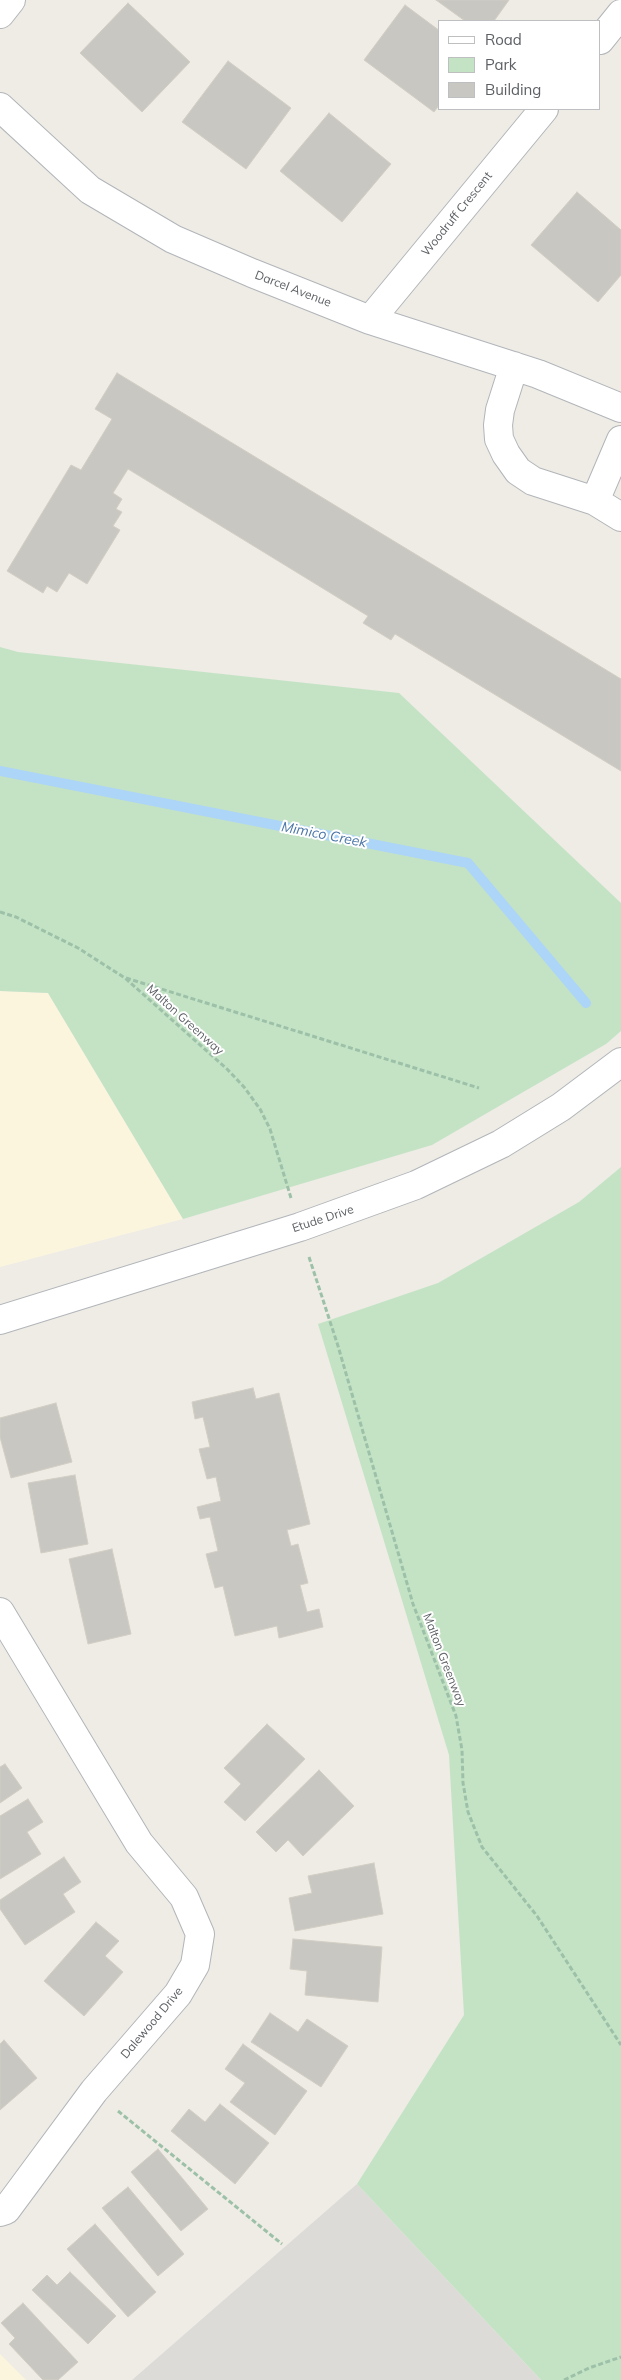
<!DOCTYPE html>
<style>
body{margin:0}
#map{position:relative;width:621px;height:2380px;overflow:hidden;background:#eeece5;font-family:Mulish,sans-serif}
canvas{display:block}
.legend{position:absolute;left:438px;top:20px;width:162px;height:90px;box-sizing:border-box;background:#fff;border:1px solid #bebfc1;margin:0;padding:6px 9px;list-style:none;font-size:15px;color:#5d6064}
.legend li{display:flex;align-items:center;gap:10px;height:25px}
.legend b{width:25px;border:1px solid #bebfc1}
</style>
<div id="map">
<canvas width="621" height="2380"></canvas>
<ul class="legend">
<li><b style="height:6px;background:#fff"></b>Road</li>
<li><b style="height:14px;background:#c4e3c5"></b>Park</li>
<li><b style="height:14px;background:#c9c7c2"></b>Building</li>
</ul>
</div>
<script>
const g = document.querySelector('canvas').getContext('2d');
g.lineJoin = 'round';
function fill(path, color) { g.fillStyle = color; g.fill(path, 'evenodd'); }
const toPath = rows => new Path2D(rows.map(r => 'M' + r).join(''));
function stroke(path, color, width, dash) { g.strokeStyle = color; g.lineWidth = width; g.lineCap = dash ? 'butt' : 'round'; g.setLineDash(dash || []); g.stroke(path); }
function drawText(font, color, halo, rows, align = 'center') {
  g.font = font + ' Mulish,sans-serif'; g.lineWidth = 4; g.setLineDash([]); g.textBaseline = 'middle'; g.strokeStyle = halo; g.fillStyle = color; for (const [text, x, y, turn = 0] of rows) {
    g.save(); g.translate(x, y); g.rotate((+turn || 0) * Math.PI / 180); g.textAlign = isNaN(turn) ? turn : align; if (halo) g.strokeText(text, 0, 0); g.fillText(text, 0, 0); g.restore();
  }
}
fill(toPath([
 [0,991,48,993,183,1219,0,1267],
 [0,2354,26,2380,0,2380]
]), '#fbf5de');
fill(toPath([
 [357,2184,541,2380,131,2380,132,2380]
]), '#dddbd7');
fill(toPath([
 [0,647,18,652,399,693,621,903,621,1031,606,1044,432,1145,183,1219,48,993,0,991],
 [621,1167,621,2380,541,2380,357,2184,464,2015,449,1755,318,1324,438,1283,579,1202]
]), '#c4e3c5');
stroke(toPath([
 [0,771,468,863,586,1003]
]), '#acd5f7', 10);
const building = toPath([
 [436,0,509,0,494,21,465,21,436,0],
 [128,3,190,62,142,112,80,53,128,3],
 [405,5,440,31,440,104,434,112,364,60,405,5],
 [228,61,291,108,246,169,182,122,228,61],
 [329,113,391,164,342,222,280,171,329,113],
 [577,192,621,230,621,275,598,302,531,245,577,192],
 [117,373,621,679,621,771,395,634,391,640,363,623,368,616,128,469,113,493,122,499,116,509,122,512,113,526,120,530,87,584,69,573,57,592,47,586,43,593,7,571,71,465,81,470,112,419,95,409,117,373],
 [253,1388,256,1399,279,1393,310,1524,287,1530,291,1546,298,1544,308,1583,300,1585,307,1612,319,1609,323,1627,279,1638,277,1626,235,1636,223,1586,215,1588,206,1554,218,1551,210,1517,200,1519,197,1507,221,1501,216,1477,207,1479,199,1449,210,1447,203,1417,195,1419,192,1402,253,1388],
 [56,1403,72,1462,11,1478,0,1437,0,1418,56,1403],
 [75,1475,88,1544,41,1553,28,1483,75,1475],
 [112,1549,131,1634,88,1644,69,1559,112,1549],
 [267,1724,305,1759,245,1821,224,1802,241,1784,224,1768,267,1724],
 [5,1764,22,1788,0,1803,0,1767,5,1764],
 [319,1770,354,1806,303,1856,288,1840,276,1852,256,1832,319,1770],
 [28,1799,43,1822,27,1832,41,1854,0,1879,0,1816,28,1799],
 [64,1857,81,1882,63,1894,75,1912,25,1945,0,1909,0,1900,64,1857],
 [374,1863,383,1914,295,1931,289,1898,312,1893,308,1876,374,1863],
 [96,1922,119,1941,105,1956,123,1972,84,2016,44,1981,96,1922],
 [293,1939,382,1947,378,2002,305,1995,307,1971,290,1969,293,1939],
 [270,2013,298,2032,307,2019,348,2046,321,2087,251,2042,270,2013],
 [4,2040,37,2078,0,2110,0,2044,4,2040],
 [243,2044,307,2091,275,2135,230,2102,245,2083,225,2069,243,2044],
 [220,2104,269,2143,235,2184,171,2131,189,2109,205,2122,220,2104],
 [158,2149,208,2209,181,2231,131,2172,158,2149],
 [128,2187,184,2254,158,2276,102,2208,128,2187],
 [95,2224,156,2292,128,2317,67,2249,95,2224],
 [70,2272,116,2316,88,2344,32,2290,47,2275,57,2285,70,2272],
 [23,2303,78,2362,58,2380,43,2380,9,2344,15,2338,1,2323,23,2303]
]);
fill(building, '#c9c7c2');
stroke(building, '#d2cec4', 1);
const minor = toPath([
 [0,14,11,0],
 [600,40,621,14],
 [0,107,90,190,173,239,252,273,370,320,538,374,621,408],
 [370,320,544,109],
 [514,366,500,410,498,425,499,439,506,454,518,471,533,481,595,501,621,517],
 [595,501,621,440],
 [0,1320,300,1227,416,1185,501,1144,561,1107,621,1062],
 [0,1612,139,1843,184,1897,200,1934,195,1965,178,1994,94,2091,6,2210,0,2212]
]);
stroke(minor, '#b2b5b9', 30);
stroke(toPath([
 [0,912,16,917,78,948,125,978,227,1069,244,1087,260,1109,270,1129,291,1198],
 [126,978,479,1088],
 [309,1257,338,1346,413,1604,456,1716,462,1750,463,1783,468,1812,482,1847,537,1916,621,2045],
 [118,2111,282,2244],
 [564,2380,589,2368,621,2357]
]), '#9dc1a8', 3, [5, 2.5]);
stroke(minor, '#fff', 28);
drawText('12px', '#5d6064', '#fff', [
 ["Woodruff Crescent",457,214,-51],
 ["Darcel Avenue",293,289,21],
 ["Malton Greenway",185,1020,42],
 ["Etude Drive",323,1219,-18],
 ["Malton Greenway",444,1660,69],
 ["Dalewood Drive",152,2023,-50]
]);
drawText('italic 14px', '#4b76a7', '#fff', [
 ["Mimico Creek",324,835,11]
]);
</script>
